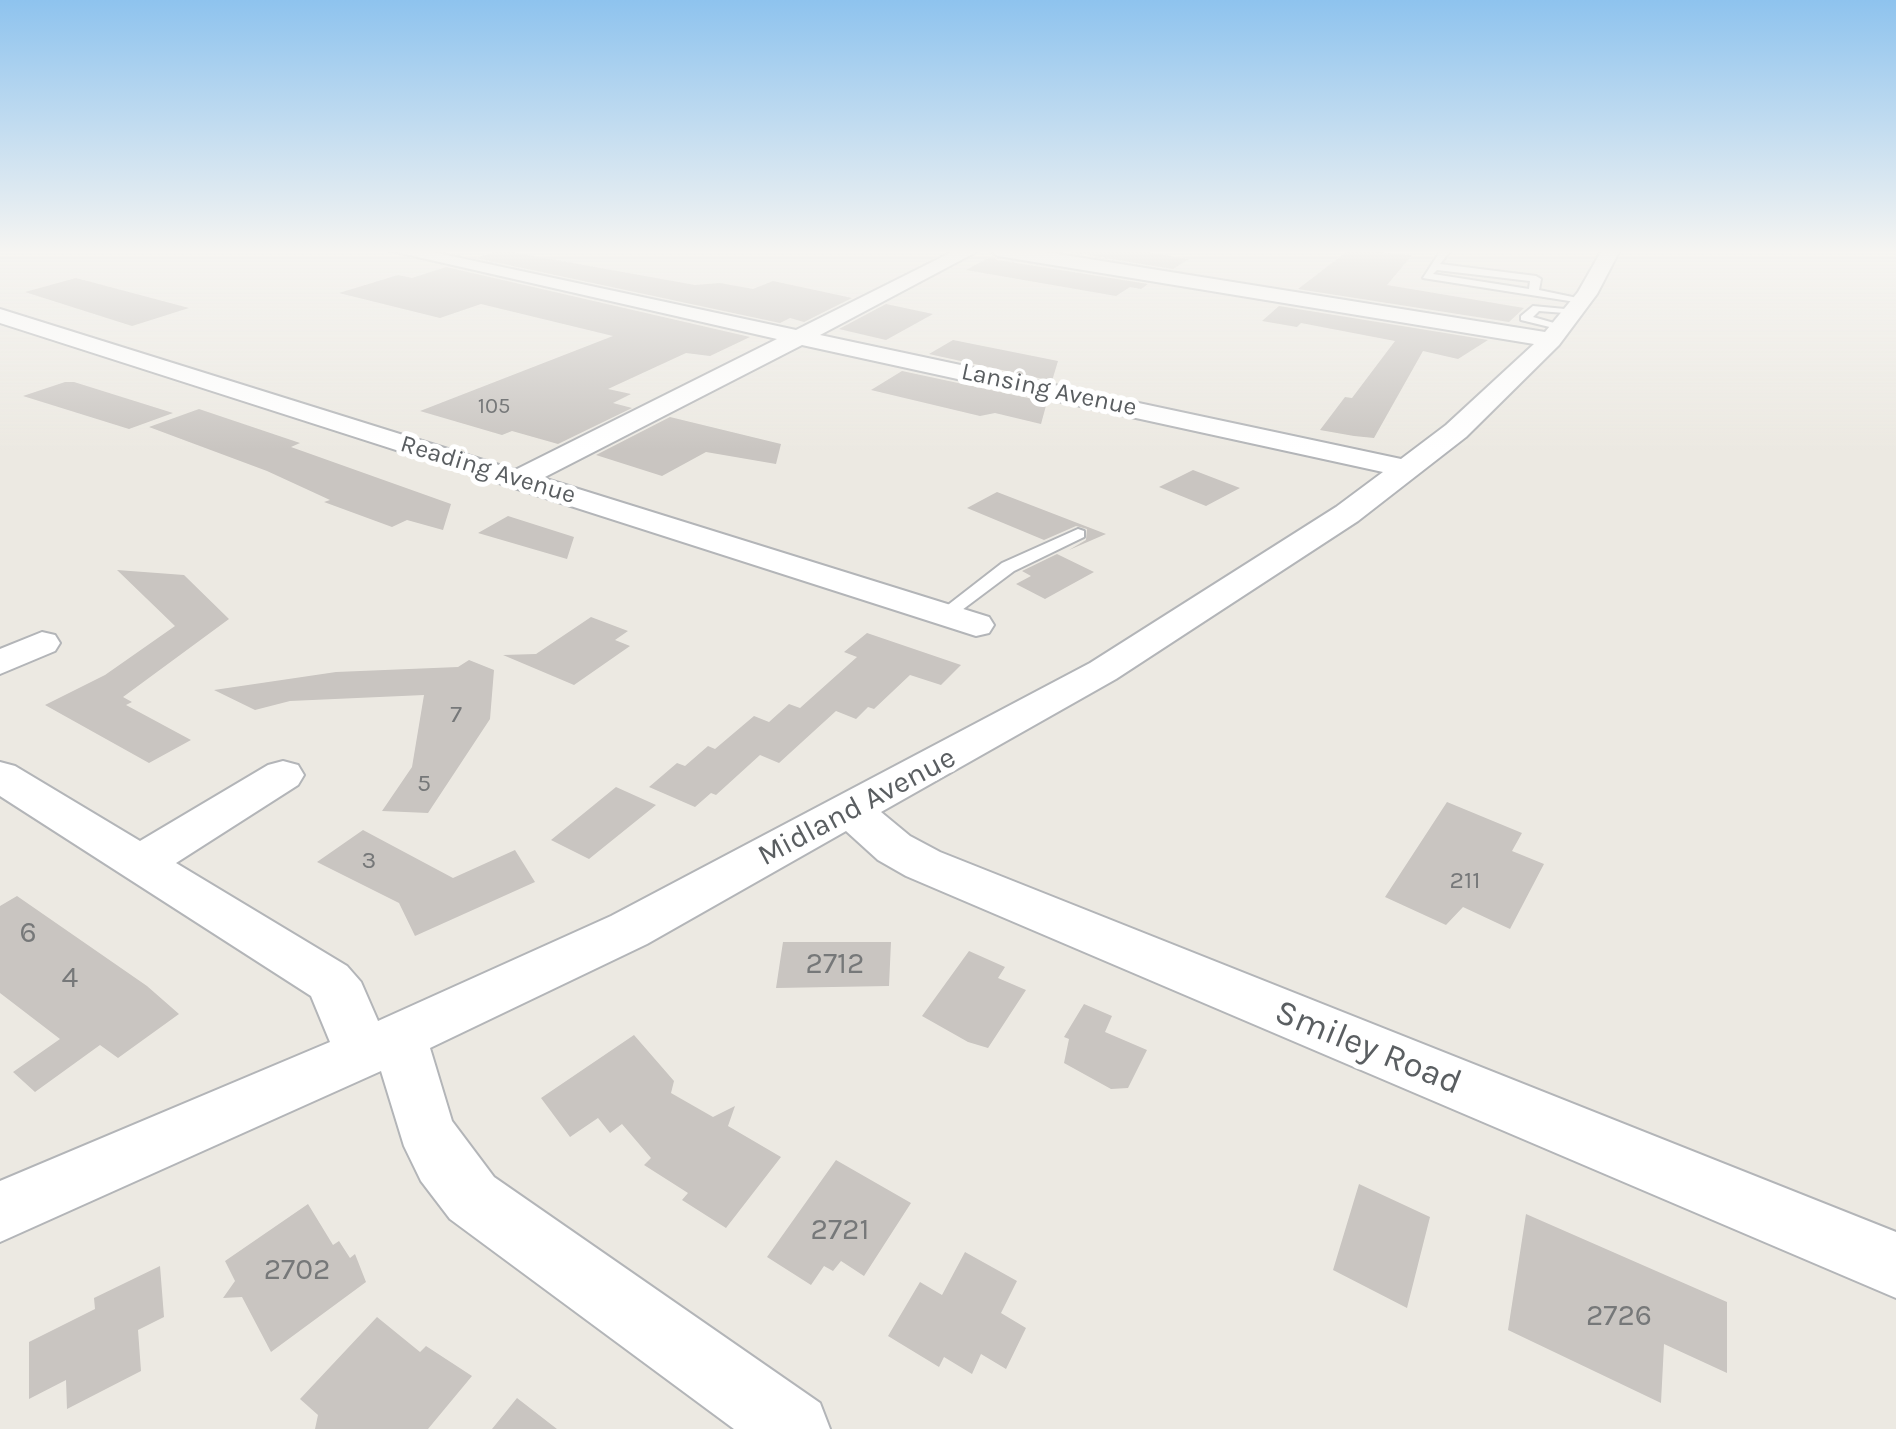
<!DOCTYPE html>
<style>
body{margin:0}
canvas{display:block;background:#ece9e2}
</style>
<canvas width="1896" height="1429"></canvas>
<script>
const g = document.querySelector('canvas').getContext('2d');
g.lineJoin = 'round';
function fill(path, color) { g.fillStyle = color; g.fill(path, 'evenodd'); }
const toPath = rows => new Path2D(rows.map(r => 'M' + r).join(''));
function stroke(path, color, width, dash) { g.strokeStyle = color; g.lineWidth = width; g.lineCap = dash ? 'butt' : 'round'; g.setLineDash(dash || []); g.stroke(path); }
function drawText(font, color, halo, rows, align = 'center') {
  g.font = font + ' Karla,sans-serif'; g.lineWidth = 10; g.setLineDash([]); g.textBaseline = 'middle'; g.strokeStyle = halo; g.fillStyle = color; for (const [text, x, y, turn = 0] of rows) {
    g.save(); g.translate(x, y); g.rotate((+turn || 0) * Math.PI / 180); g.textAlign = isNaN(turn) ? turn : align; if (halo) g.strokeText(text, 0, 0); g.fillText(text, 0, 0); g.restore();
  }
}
fill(toPath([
 [500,250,695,285,720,283,753,289,773,281,852,298,804,322,790,318,780,323,476,258],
 [1057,250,1133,250,1189,259,1173,269],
 [1349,250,1412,255,1387,285,1524,308,1509,322,1298,289],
 [992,256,997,260,1148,284,1141,289,1130,287,1116,296,966,270],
 [446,267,750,337,710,356,686,353,608,389,631,394,613,403,632,408,558,444,512,431,502,435,420,411,613,336,481,304,440,318,339,293,398,275,412,278],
 [76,278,189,308,132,326,25,292],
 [886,304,933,314,886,340,839,329],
 [1279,306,1488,340,1458,359,1423,351,1374,438,1354,436,1320,430,1345,397,1352,398,1395,341,1301,323,1297,327,1262,321],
 [953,340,1058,361,1052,381,929,354],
 [902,371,1047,402,1041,424,995,413,980,416,871,390],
 [65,382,74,382,173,413,129,429,23,396],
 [199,409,300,443,291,447,451,504,443,530,407,520,392,527,324,502,330,500,267,471,149,427],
 [670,417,781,444,776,464,706,452,662,476,596,455],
 [1193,470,1240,488,1206,506,1159,487],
 [997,492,1106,534,1069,550,1086,540,1087,529,1076,526,1044,540,967,508],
 [508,516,574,537,567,559,478,533],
 [1057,554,1094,572,1045,599,1016,584,1031,576,1022,571],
 [117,570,184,575,229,619,123,697,132,702,126,705,191,740,149,763,45,705,105,675,175,626],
 [591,617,628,631,615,640,630,646,574,685,503,655,536,654],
 [867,633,961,665,941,685,910,675,874,709,868,707,856,719,836,711,779,763,760,755,716,795,711,793,695,807,649,787,677,763,685,766,708,746,715,749,754,716,769,722,789,704,800,708,857,657,844,652],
 [469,660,494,670,490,719,428,813,382,811,412,767,424,695,290,701,255,710,214,690,336,672,458,667],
 [616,787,656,805,589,859,551,840],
 [1447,802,1522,833,1512,851,1544,864,1510,929,1463,907,1446,925,1385,897],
 [363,830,453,878,515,850,535,882,415,936,399,903,317,862],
 [17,896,147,986,179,1014,118,1058,100,1045,35,1092,13,1072,60,1039,0,993,0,906],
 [783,942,891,942,889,986,776,988],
 [969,951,1005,967,998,978,1026,990,988,1048,968,1042,922,1016],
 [1084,1004,1112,1016,1105,1032,1147,1050,1128,1088,1111,1089,1064,1063,1069,1039,1064,1037],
 [634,1035,674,1081,671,1093,713,1117,735,1106,728,1126,781,1157,726,1228,682,1200,688,1193,644,1165,651,1158,622,1124,610,1133,598,1118,570,1137,541,1098],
 [836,1160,911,1203,864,1276,841,1261,833,1271,824,1266,811,1285,767,1257],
 [1359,1184,1430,1217,1407,1308,1333,1270],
 [308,1204,333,1245,339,1241,350,1258,355,1254,366,1282,271,1352,242,1297,223,1298,235,1281,225,1261],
 [1526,1214,1727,1302,1727,1373,1664,1344,1661,1403,1508,1330],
 [965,1252,1017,1281,1001,1313,1026,1328,1006,1369,981,1354,972,1374,944,1357,939,1367,888,1336,920,1282,942,1295],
 [160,1266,164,1317,138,1330,141,1371,67,1409,66,1380,29,1399,29,1342,95,1309,94,1298],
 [377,1317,420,1352,426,1346,472,1376,428,1429,315,1429,318,1415,300,1399],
 [517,1398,557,1429,492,1429]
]), '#c9c5c1');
const lane = toPath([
 [1441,250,1451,250,1440,264,1536,276,1541,279,1539,290,1587,300,1582,303,1423,278,1441,250],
 [1437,270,1530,281,1529,289,1433,274,1437,270],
 [1533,306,1565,309,1565,313,1539,311,1533,317,1568,327,1562,330,1521,320,1521,316,1533,306],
 [1078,529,1084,531,1084,537,1014,571,950,619,938,619,935,615,1002,563,1078,529]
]);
const street = toPath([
 [387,250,423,250,796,330,956,250,980,250,820,335,1401,459,1446,425,1534,344,998,256,989,250,1033,250,1545,332,1578,292,1602,250,1620,250,1597,294,1559,345,1466,437,1358,521,1116,679,881,812,910,836,940,852,1896,1232,1896,1298,906,876,878,860,846,831,647,944,430,1048,452,1121,494,1177,820,1403,830,1429,734,1429,450,1219,421,1181,404,1146,381,1071,0,1242,0,1181,330,1042,311,996,0,796,0,762,15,766,140,841,268,765,283,761,298,765,304,775,298,785,176,863,347,966,361,982,378,1021,611,916,1090,663,1336,507,1383,472,802,345,543,478,989,617,994,625,989,633,976,636,0,323,0,309,515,470,777,339,387,250],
 [42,632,55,635,60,643,55,651,0,674,0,649,42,632]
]);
stroke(lane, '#b3b5b8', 4);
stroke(street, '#b3b5b8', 4);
fill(lane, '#fff');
fill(street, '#fff');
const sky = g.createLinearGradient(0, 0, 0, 450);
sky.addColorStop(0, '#8ec3ee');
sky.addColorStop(0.56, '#f6f5f2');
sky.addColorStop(1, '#f6f5f200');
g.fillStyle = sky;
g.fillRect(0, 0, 1896, 450);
drawText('22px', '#767879', null, [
 ["105",494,407]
]);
drawText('25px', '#5a5e61', '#fff', [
 ["Lansing Avenue",1049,390,12],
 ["Reading Avenue",488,470,17]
]);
drawText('25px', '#767879', null, [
 ["7",456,715],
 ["5",424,784],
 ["3",369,861],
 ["211",1465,881]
]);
drawText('30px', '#5a5e61', '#fff', [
 ["Midland Avenue",857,807,-28]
]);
drawText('30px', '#767879', null, [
 ["6",28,933],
 ["2712",835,964],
 ["4",70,978],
 ["2721",840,1230],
 ["2702",297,1270],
 ["2726",1619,1316]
]);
drawText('35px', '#5a5e61', '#fff', [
 ["Smiley Road",1368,1048,22]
]);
</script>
